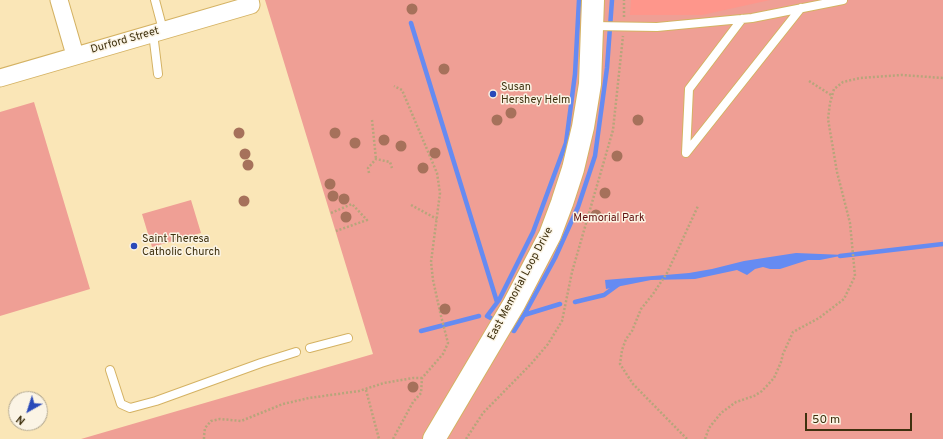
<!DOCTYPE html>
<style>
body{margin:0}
#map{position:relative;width:943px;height:439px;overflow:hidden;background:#fae6b7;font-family:Overpass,sans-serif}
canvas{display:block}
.north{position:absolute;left:8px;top:391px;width:40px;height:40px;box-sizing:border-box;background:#fbf4e5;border:1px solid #b0a68f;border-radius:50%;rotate:219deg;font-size:11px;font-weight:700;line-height:16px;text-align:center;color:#3f310f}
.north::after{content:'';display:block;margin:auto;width:14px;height:18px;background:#2949b9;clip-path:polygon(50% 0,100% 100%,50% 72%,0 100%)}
.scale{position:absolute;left:805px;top:413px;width:107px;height:18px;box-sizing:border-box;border:2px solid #3f310f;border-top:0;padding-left:5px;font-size:12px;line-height:14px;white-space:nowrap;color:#3f310f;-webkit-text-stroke:3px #fbf4e5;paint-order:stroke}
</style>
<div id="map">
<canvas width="943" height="439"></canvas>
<div class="north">N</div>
<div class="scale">50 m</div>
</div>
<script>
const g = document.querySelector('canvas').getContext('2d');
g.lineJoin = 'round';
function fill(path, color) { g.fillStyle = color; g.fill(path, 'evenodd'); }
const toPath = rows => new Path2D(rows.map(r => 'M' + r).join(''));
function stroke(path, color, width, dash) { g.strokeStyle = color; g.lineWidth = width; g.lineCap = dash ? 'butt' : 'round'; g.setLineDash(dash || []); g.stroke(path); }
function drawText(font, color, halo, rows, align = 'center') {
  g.font = font + ' Overpass,sans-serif'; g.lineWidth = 3; g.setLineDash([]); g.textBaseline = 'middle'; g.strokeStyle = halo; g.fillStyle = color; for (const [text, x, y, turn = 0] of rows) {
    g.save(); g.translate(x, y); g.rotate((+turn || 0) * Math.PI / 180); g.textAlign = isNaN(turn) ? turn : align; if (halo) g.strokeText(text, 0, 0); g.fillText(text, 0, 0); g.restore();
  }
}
fill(toPath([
 [265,0,943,0,943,439,81,439,373,354],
 [34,102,90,289,0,316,0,112],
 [191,200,201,233,152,247,142,214]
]), '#ef9f95');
fill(toPath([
 [631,0,770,0,702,15,630,15]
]), '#fe968b');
fill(toPath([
 [796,253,845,255,820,260,808,260,780,269,770,269,763,267,755,269,747,275,737,270,695,279,651,280,606,289,605,280,689,273,712,269,744,261]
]), '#658bf2');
stroke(toPath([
 [411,23,497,302],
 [840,256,943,244],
 [575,302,604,295,619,284],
 [524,315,555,258,578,207,595,156,607,68,612,0],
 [498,322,487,316,499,300,533,232,566,143,575,74,579,0],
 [508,328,514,331,524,315,560,304],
 [421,331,479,316]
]), '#658bf2', 4.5);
const lane = toPath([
 [155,0,163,30],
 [742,19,689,89,686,153,801,8],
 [593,26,657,27,752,18,843,0],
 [153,33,158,74],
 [310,348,348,338],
 [110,370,121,404,130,408,156,401,261,363,296,352]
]);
const street = toPath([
 [59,0,75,55],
 [0,78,251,5,250,0]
]);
const secondary = toPath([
 [434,439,514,304,550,235,562,203,573,169,583,127,590,84,593,0]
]);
stroke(lane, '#d4b263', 10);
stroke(street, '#d4b263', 19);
stroke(secondary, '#d4b263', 24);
stroke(toPath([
 [624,17,624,0],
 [809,81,831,95],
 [372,120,376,159],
 [369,173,368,168,376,159,390,162,392,168],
 [411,205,437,219],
 [331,213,352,204,367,220,336,231],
 [366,390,379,439],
 [204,439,204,436,205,428,211,421,220,419,241,421,283,404,309,398,359,391,384,383,413,378,422,378],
 [393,439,413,402,421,393,422,378,443,354,448,343,441,316,433,280,431,262,440,193,437,173,402,90,394,86],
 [466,439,483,413,531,364,548,344,562,321,572,272,613,130,623,36],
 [687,439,633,384,620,364,622,350,626,339,632,331,641,309,653,294,667,273,698,206],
 [705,439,709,428,721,413,736,402,754,396,762,391,774,378,781,362,783,354,793,332,819,318,844,299,855,276,850,223,837,172,828,119,830,103,834,89,843,82,860,78,902,75,943,78]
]), '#b7a57b', 2.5, [2, 2]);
stroke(lane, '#fff', 8);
stroke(street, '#fff', 17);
stroke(secondary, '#fff', 22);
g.fillStyle = '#a6715b';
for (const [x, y] of [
 [412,9],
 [444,69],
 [511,113],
 [497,120],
 [638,120],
 [239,133],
 [335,133],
 [384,140],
 [355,143],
 [401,146],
 [435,153],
 [245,154],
 [617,156],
 [248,165],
 [423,168],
 [330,184],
 [605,193],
 [333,196],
 [344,199],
 [244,201],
 [596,215],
 [346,217],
 [445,309],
 [413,387]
]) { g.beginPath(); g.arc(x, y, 5.5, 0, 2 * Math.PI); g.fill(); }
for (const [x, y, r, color] of [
 [493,94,4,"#2949b9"],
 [134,246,4,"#2949b9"]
]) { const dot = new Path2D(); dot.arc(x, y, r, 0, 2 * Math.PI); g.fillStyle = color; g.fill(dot); stroke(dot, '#fbf4e5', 1.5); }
drawText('11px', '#3f310f', '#fbf4e5', [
 ["Durford Street",125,41,-16],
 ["East Memorial Loop Drive",521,284,-62]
]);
drawText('11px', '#3f310f', '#fbf4e5', [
 ["Susan",501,88],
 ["Hershey Helm",501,101],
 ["Saint Theresa",142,240],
 ["Catholic Church",142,253]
], 'left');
drawText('11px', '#611110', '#fbf4e5', [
 ["Memorial Park",609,219]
]);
</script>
